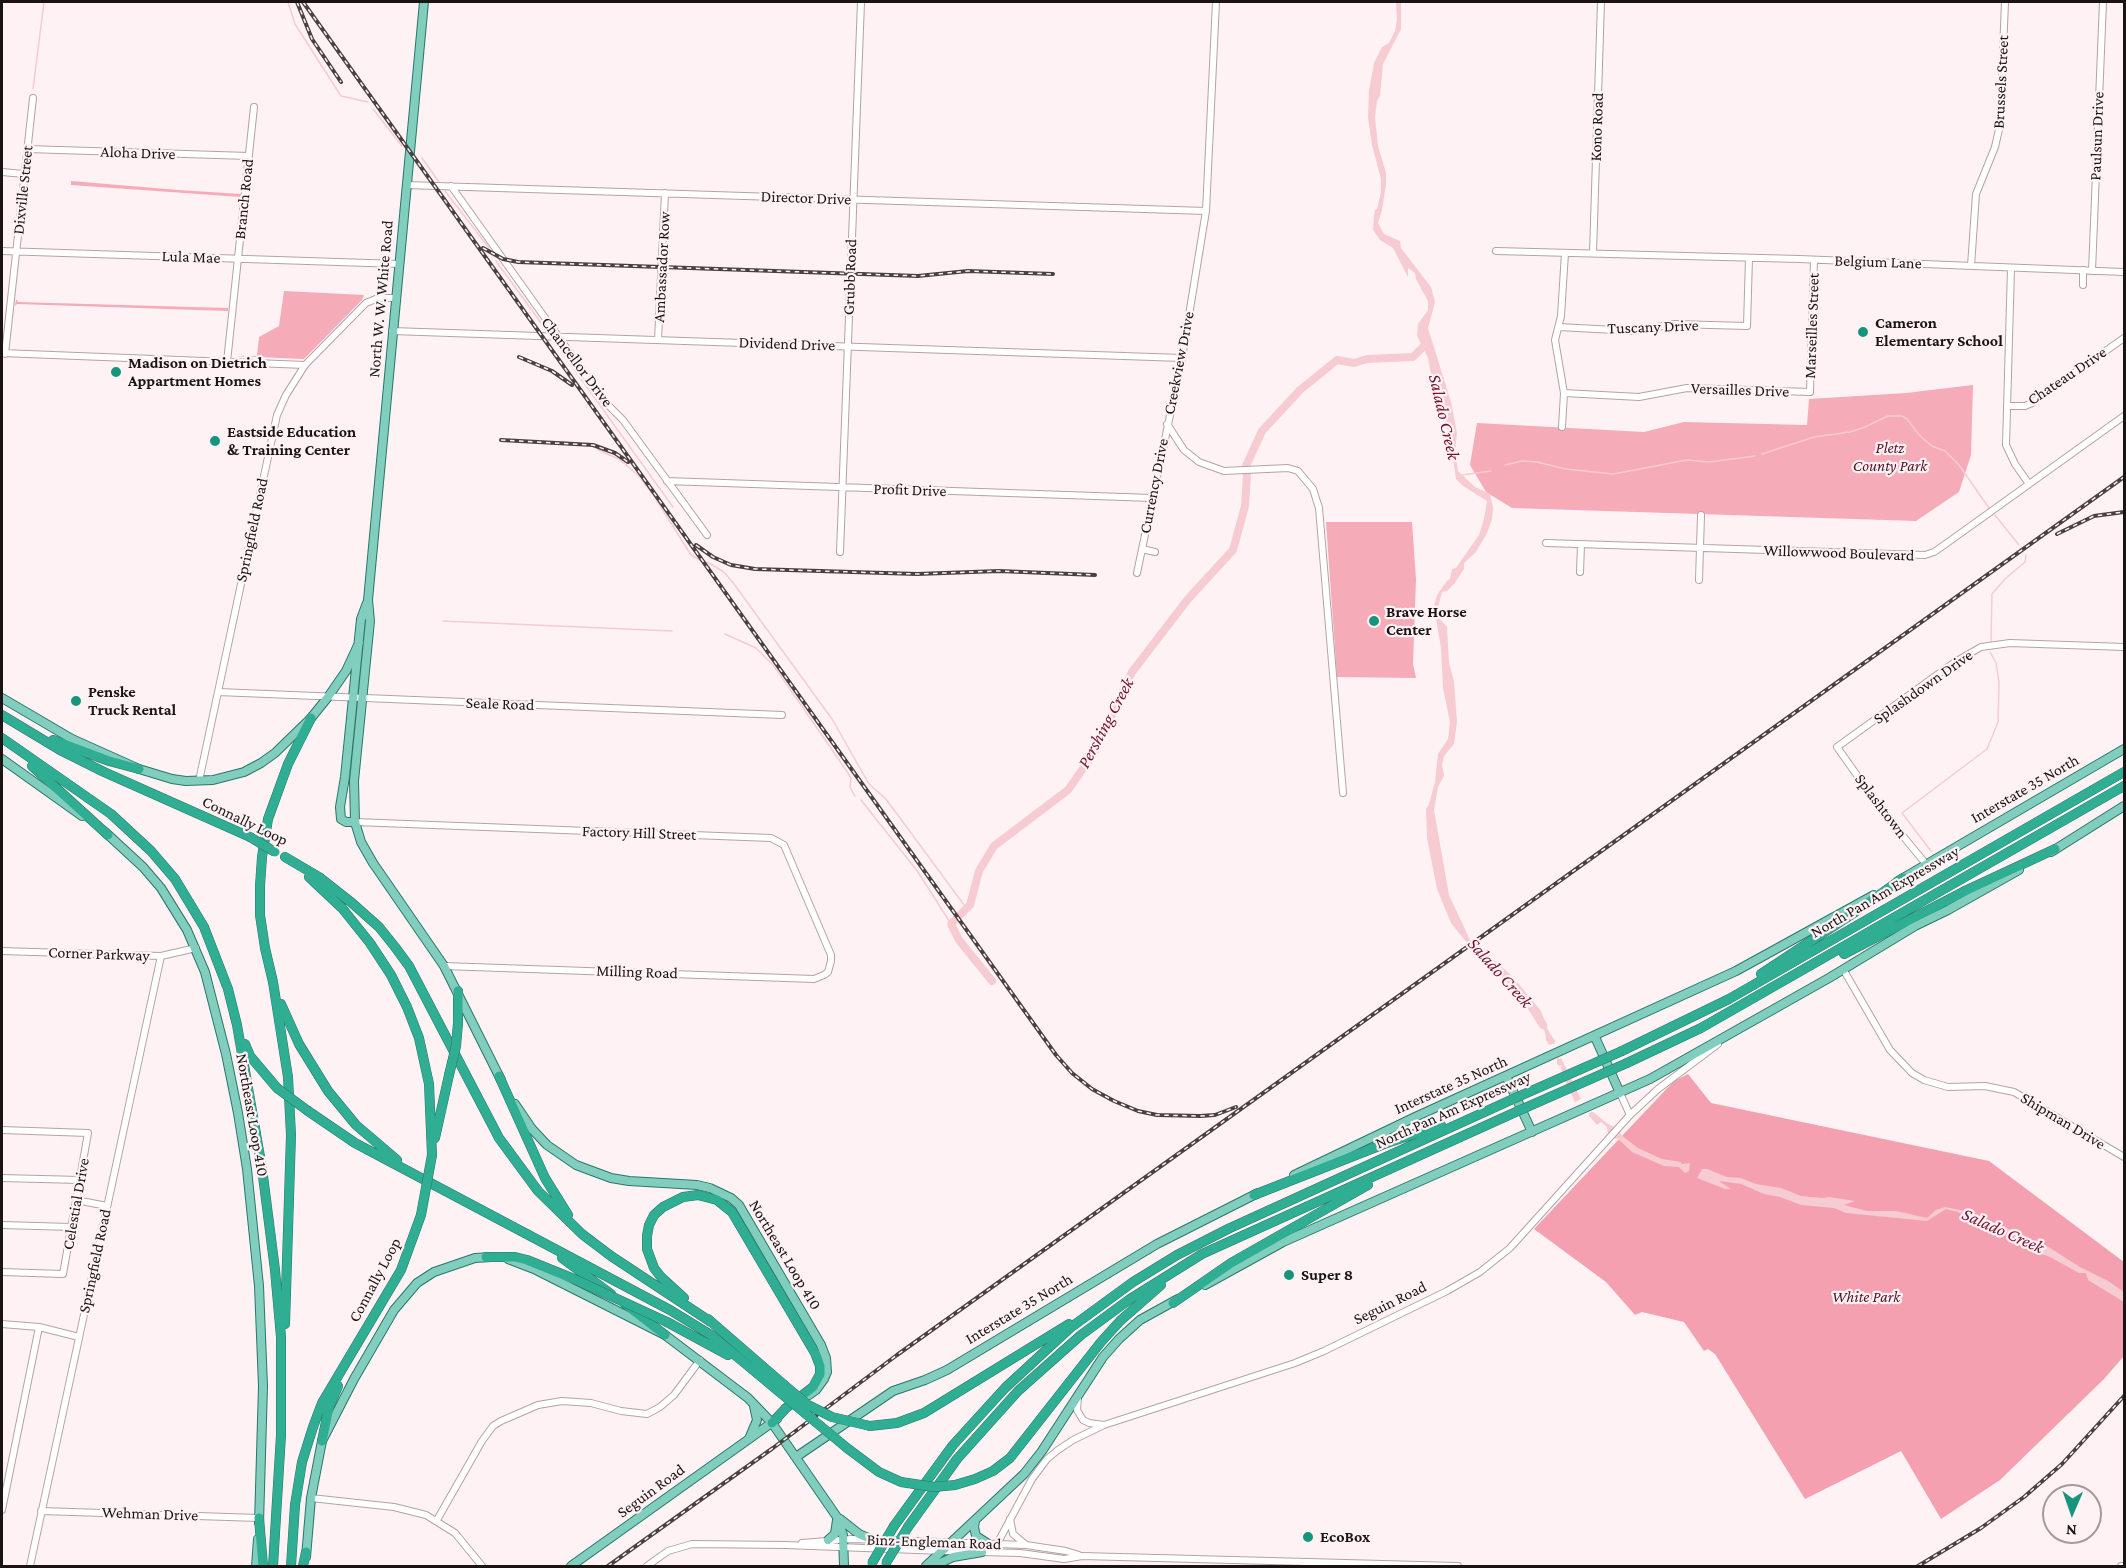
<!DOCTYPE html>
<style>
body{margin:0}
#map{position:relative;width:2126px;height:1568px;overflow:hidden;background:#fff2f4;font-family:"Crimson Pro",serif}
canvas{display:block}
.frame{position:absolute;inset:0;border:3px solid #1b1415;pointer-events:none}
.north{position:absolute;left:2042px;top:1484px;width:60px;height:60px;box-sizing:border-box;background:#fff2f4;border:2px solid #a4999b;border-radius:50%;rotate:182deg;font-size:16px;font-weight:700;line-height:24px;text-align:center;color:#1b1415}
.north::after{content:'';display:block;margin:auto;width:21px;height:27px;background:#17947c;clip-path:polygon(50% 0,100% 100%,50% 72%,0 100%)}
</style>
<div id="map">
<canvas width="2126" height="1568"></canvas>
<div class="frame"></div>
<div class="north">N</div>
</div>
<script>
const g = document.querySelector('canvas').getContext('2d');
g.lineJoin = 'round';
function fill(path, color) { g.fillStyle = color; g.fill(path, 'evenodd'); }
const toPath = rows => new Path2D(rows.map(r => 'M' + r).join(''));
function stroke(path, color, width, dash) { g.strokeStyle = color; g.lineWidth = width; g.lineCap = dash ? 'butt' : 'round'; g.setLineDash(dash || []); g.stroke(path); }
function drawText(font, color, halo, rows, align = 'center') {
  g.font = font + ' "Crimson Pro",serif'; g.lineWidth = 4.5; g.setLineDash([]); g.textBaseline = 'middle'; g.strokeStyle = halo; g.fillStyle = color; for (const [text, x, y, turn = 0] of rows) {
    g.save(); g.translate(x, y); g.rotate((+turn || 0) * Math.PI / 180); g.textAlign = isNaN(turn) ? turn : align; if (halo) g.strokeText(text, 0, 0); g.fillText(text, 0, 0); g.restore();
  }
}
fill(toPath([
 [71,181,178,190,241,194,241,197,71,185],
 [284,291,364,295,362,300,304,359,234,356,257,356,259,337,279,326],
 [16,299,18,302,228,308,228,311,17,304,15,306],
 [1973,385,1971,455,1959,492,1916,521,1512,508,1486,492,1470,465,1477,423,1644,432,1684,422,1807,425,1809,399,1906,393],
 [1326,522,1412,522,1416,579,1413,664,1416,678,1337,677]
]), '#f6abb9');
fill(toPath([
 [1688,1074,1711,1103,1989,1161,2124,1262,2124,1356,2104,1379,2000,1480,1941,1519,1901,1451,1805,1499,1715,1354,1708,1349,1704,1351,1684,1322,1642,1312,1635,1315,1606,1282,1534,1229,1674,1081]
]), '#f5a0b0');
fill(toPath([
 [1396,2,1401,2,1401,29,1383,64,1380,96,1377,101,1375,117,1378,146,1386,173,1386,185,1382,210,1378,223,1384,234,1400,241,1401,248,1431,287,1435,302,1428,328,1451,402,1457,433,1455,451,1458,471,1475,487,1490,494,1493,508,1492,519,1487,533,1476,552,1464,563,1464,569,1454,584,1447,591,1442,592,1437,611,1437,616,1447,627,1449,663,1454,681,1457,722,1454,744,1444,756,1442,765,1444,776,1438,787,1434,810,1449,895,1470,940,1482,952,1495,961,1512,976,1541,1011,1548,1030,1555,1041,1555,1043,1549,1045,1546,1040,1545,1032,1539,1021,1538,1014,1488,962,1479,958,1451,923,1437,889,1427,838,1426,809,1429,804,1435,782,1438,754,1448,739,1450,722,1443,688,1441,648,1434,606,1437,595,1447,581,1450,579,1452,569,1456,568,1479,535,1484,519,1487,501,1463,486,1456,479,1450,436,1435,397,1428,358,1417,336,1418,324,1428,310,1428,301,1416,279,1415,273,1408,268,1408,277,1393,248,1380,240,1373,230,1374,215,1375,210,1377,209,1381,192,1381,179,1372,145,1368,118,1369,91,1374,63,1382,47,1389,43,1395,31,1397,19],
 [1561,1058,1581,1099,1575,1102,1562,1074,1561,1065,1559,1066,1557,1064,1557,1059],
 [1593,1112,1608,1124,1620,1130,1621,1135,1638,1148,1662,1159,1681,1162,1682,1164,1690,1163,1689,1171,1685,1173,1679,1167,1664,1166,1632,1152,1618,1139,1612,1138,1608,1134,1607,1127,1601,1122,1597,1125,1589,1116,1589,1113],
 [1702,1169,1707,1169,1727,1177,1741,1178,1756,1184,1781,1188,1801,1196,1822,1198,1829,1197,1855,1201,1844,1205,1867,1211,1896,1211,1927,1218,1936,1210,1945,1207,1971,1212,2050,1248,2080,1267,2108,1281,2124,1292,2124,1302,2088,1280,2086,1273,2079,1273,2050,1257,2033,1251,2032,1243,2029,1241,2016,1238,2005,1231,1976,1223,1958,1212,1946,1209,1927,1221,1846,1213,1834,1208,1801,1205,1780,1197,1764,1194,1741,1184,1719,1181,1731,1189,1725,1189,1697,1178]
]), '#f7cbd2');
stroke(toPath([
 [288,2,295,24,341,96,368,102],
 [33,89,44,2],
 [373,109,402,146],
 [422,158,439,182],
 [445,191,489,248],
 [496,261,544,327],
 [556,344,673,507],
 [598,450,619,459,639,476,654,496,691,555,700,560],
 [1762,454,1814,437,1850,432,1865,427,1888,416,1902,416,1907,419,1920,436,1932,446,1945,451,1959,465,1989,508],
 [1505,465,1522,461,1537,462,1566,469,1613,474,1687,460,1709,462,1755,456],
 [1462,475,1491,471],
 [1994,514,2019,545],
 [707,562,724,572,734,584,832,719,869,784,886,799,967,909],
 [443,621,672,631],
 [725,634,756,648,774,666,846,770,851,778,850,787,855,796],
 [1991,641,1992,594,2005,579,2025,562,2026,555],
 [861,800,918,872,951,924],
 [1931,851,1902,813,1987,749,1998,722,1999,682,1996,663,1990,652]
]), '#f7cbd2', 1.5);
stroke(toPath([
 [1246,466,1262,431,1300,390,1337,360,1354,363,1367,359,1413,357,1426,344],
 [992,981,959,940,951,924,970,905,979,871,994,846,1068,790,1094,753,1132,672,1188,599,1233,550,1245,506,1247,474],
 [1527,1000,1543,1025]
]), '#f7cbd2', 8);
const minor = toPath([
 [27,149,249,156],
 [2,172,24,174],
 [406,185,1206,211],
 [451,186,605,402,623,420,707,535],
 [2,251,399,264],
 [1496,251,1799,259,2124,272],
 [1593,253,1601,2],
 [1971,266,1976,194,1995,147,2000,125,2005,2],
 [2011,268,2006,445,2015,464,2029,484],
 [2092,271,2103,2],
 [2083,285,2083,270],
 [1559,327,1633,331,1675,324,1747,326,1749,258],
 [392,331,1182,358],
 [658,340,665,193],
 [2,353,305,365],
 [5,354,33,98],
 [227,362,254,107],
 [1564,393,1639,397,1687,388,1810,392,1814,260],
 [2007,406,2025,406,2032,403,2124,338],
 [1167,424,1184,450,1199,462,1224,471,1288,468,1298,471,1313,489,1319,508,1343,793],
 [1562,427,1564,393,1555,340,1561,316,1565,253],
 [667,481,1152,498],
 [1546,543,1925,555,1934,552,1947,543,2124,416],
 [1142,549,1155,552],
 [840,552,861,2],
 [1580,572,1581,545],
 [1137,573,1182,358,1206,211,1216,2],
 [1699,580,1701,515],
 [218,692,782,715],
 [199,781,277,415,286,395,305,365,366,303,378,298,396,298],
 [355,822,771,838,784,845,787,852,831,955,831,961,828,972,824,975,814,979,444,966],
 [1926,864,1883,812,1837,747,1955,662,1981,647,2010,643,2124,647],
 [2,951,161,956,196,948],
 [1843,969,1890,1050,1912,1073,1924,1080,1948,1087,1985,1086,2014,1092,2124,1157],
 [1620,1093,1630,1115],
 [2,1130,88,1133,63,1274,2,1272],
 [2,1178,80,1180],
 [76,1200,107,1206],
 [2,1225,71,1227],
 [2,1324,39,1327,79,1337],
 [1078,1397,1077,1410,1083,1420,1089,1423,1104,1425],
 [311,1498,394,1507,426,1515,455,1533,482,1566],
 [2,1510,39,1327],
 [41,1511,259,1518],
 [1010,1519,1013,1534,1025,1544],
 [437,1520,482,1441,493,1426,501,1421,538,1405,562,1401,591,1403,621,1411,647,1414,660,1407,674,1395,700,1360],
 [802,1543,852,1539,1026,1545,1066,1551,1079,1555],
 [980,1552,1020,1553,1064,1559,1082,1556,1458,1566],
 [996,1552,997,1544,1032,1479,1047,1459,1058,1450,1073,1440,1104,1425,1295,1363,1324,1351,1447,1291,1480,1272,1510,1248,1630,1115,1658,1089,1718,1044],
 [30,1566,161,956],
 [647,1566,668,1551,692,1544,786,1545,969,1552],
 [2121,1566,2124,1566]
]);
const major = toPath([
 [424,2,368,600,370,621,354,781,355,822,361,842,373,863,444,966,501,1080],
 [2,698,72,739,139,769,172,779,186,781,213,780,244,772,261,763,275,753,311,718,328,697,346,671,359,643],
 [2,759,82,816],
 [355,822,346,822,341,819,340,807,345,777,361,619,367,603],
 [105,832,143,867,161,888,187,930,205,972,226,1054,238,1113,247,1169,259,1286,263,1386,259,1523],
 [2051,852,2124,806],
 [1898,881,2124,749],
 [1595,1037,1620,1093],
 [1506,1076,1532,1132],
 [515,1104,532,1129,547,1145,576,1165,611,1178,629,1181,697,1185,710,1188,731,1198,739,1205,821,1345,826,1358,827,1372,824,1379,816,1390,809,1395],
 [1294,1175,1415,1117,1736,971,1874,895],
 [508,1259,534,1269,665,1335,748,1398,772,1423,837,1517,843,1535,844,1566],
 [1205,1285,1283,1242,1650,1079,1829,978,1915,926,1948,910,2019,870],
 [749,1439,757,1420,754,1406],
 [796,1457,893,1391,925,1380,947,1370,1157,1244,1258,1193],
 [840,1519,859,1534,871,1539],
 [975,1521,974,1527,976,1536,987,1543],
 [828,1540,835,1534,837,1520],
 [306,1557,311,1498,322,1441,354,1379,394,1310,417,1283,434,1272,475,1258,492,1257],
 [256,1566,258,1539],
 [571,1566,777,1419],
 [926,1566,1024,1474,1042,1451,1103,1357,1119,1339,1140,1320,1178,1299],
 [934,1566,953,1557,982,1552]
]);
const highway = toPath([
 [2,715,60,750,104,772,250,837],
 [2,738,111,814,151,851,175,879,204,927,228,989,237,1025,262,1168,275,1270,281,1337,281,1435,273,1566],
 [53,740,109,761,139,769],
 [32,766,108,835],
 [285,857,319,877,352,903,379,927,395,947,409,966,499,1138,538,1191,582,1234,611,1256,711,1322],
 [309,877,342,908,370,943,391,975,407,1007,419,1038,429,1084,432,1155],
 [1844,954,1967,890,2055,849],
 [1761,974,1858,910,1903,878],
 [281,1004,299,1044,328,1091,356,1125,397,1160],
 [458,1023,458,991],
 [245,1044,250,1056,277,1088],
 [1622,1051,1729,999,2124,772],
 [1627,1063,1701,1028,2124,786],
 [499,1076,545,1178,568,1215],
 [308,1111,355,1143,670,1310,711,1335,777,1390],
 [435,1138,449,1075],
 [1254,1195,1384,1144,1441,1125],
 [486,1257,515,1257,527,1260,574,1279],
 [562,1258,611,1294],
 [684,1298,661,1277,654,1268,647,1249,647,1236,649,1225,654,1215,663,1207,683,1197,698,1195,717,1200,732,1212,815,1353,820,1366,820,1374,813,1387,786,1408,772,1423],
 [1173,1303,1231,1263,1368,1185],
 [625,1304,665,1335],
 [708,1319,783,1384],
 [667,1322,728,1355],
 [285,1324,291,1135,288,1077,273,982,265,948,260,915,260,886,262,857,268,819,288,764,311,718],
 [870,1426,897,1423,924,1413,1069,1324],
 [322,1441,329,1407,338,1386],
 [847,1448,879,1472,901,1482],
 [955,1485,975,1479,993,1471,1010,1458,1101,1342,1120,1321,1161,1285],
 [259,1518,263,1566],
 [894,1526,953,1445,1005,1388,1070,1328,1133,1282,1177,1255,1230,1228,1513,1099],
 [908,1527,957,1459,1018,1391,1081,1335,1130,1299,1202,1254,1518,1111],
 [291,1566,295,1505,302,1462,313,1427,322,1403,401,1270,421,1215],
 [303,1566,306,1552]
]);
stroke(minor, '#b6a2a5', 8);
stroke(major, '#287867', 10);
stroke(highway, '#287867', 10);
stroke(minor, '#fff', 6);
stroke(major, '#82cebe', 8);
stroke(highway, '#2fae93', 9);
const rail = toPath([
 [297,2,312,39,341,82],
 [303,2,1056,1055,1072,1073,1092,1089,1114,1101,1138,1111,1157,1115,1200,1116,1215,1115,1236,1107],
 [483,248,503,259,518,262,918,276,968,271,1053,274],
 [519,357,552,371,572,385],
 [501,440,593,445,615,453,628,462],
 [2057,534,2094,516,2124,512],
 [696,545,713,557,731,565,755,569,917,574,999,571,1095,575],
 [608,1566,773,1448,897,1355,2124,477],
 [1918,1566,1981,1528,2024,1497,2062,1464,2124,1396]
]);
stroke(rail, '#494042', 4);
stroke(rail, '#fff2f4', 1.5, [4.5]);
const highwayBridge = toPath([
 [250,837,275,852],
 [449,1075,456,1046,458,1023],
 [277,1088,308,1111],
 [1513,1099,1622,1051],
 [1518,1111,1627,1063],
 [421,1215,432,1155],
 [574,1279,667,1322],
 [783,1384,808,1405,832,1417,870,1426],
 [777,1390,847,1448],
 [901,1482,934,1487,955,1485],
 [872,1563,894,1526],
 [886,1563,908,1527]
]);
stroke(highwayBridge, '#287867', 10, []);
stroke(highwayBridge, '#2fae93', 9);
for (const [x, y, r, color] of [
 [1863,332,6,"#17947c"],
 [116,372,6,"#17947c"],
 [215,441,6,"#17947c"],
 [1374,621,6,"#17947c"],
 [76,701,6,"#17947c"],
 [1289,1275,6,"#17947c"],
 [1308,1537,6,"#17947c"]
]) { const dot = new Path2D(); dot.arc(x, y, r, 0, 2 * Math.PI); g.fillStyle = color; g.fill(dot); stroke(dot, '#fff2f4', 2); }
drawText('16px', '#1b1415', '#fff2f4', [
 ["Brussels Street",2001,82,-87],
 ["Kono Road",1597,127,-88],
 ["Paulsun Drive",2097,136,-88],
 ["Aloha Drive",138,153,2],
 ["Dixville Street",23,190,-84],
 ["Director Drive",806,198,2],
 ["Branch Road",244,199,-84],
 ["Lula Mae",191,257,2],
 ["Belgium Lane",1878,262,2],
 ["Ambassador Row",662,267,-87],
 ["Grubb Road",850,277,-88],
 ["North W. W. White Road",381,299,-85],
 ["Marseilles Street",1812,326,-88],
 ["Tuscany Drive",1653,327,-2],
 ["Dividend Drive",787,344,2],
 ["Chancellor Drive",577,362,53],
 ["Creekview Drive",1179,363,-79],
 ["Chateau Drive",2067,376,-34],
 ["Versailles Drive",1740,390,2],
 ["Currency Drive",1154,486,-79],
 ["Profit Drive",910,490,2],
 ["Springfield Road",252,530,-78],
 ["Willowwood Boulevard",1839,553,2],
 ["Splashdown Drive",1923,687,-35],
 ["Seale Road",500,704,2],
 ["Interstate 35 North",2025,789,-30],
 ["Splashtown",1881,806,53],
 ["Connally Loop",245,821,26],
 ["Factory Hill Street",639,833,2],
 ["North Pan Am Expressway",1885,892,-30],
 ["Corner Parkway",99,954,2],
 ["Milling Road",637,972,2],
 ["Interstate 35 North",1451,1085,-24],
 ["North Pan Am Expressway",1453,1110,-24],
 ["Northeast Loop 410",252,1115,80],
 ["Shipman Drive",2063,1121,31],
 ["Celestial Drive",76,1204,-80],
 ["Northeast Loop 410",785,1255,59],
 ["Springfield Road",95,1261,-78],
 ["Connally Loop",375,1280,-62],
 ["Seguin Road",1390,1303,-26],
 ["Interstate 35 North",1019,1309,-31],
 ["Seguin Road",651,1491,-36],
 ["Wehman Drive",150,1514,2],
 ["Binz-Engleman Road",934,1542,2]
]);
drawText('bold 16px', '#1b1415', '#fff2f4', [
 ["Cameron",1875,323],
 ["Elementary School",1875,341],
 ["Madison on Dietrich",128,363],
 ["Appartment Homes",128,381],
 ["Eastside Education",227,432],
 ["& Training Center",227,450],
 ["Brave Horse",1386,612],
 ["Center",1386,630],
 ["Penske",88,692],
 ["Truck Rental",88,710],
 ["Super 8",1301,1275],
 ["EcoBox",1320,1537]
], 'left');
drawText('italic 16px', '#511124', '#fff2f4', [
 ["Pletz",1890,448],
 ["County Park",1890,466],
 ["White Park",1866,1297]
]);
drawText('italic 18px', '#701432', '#fff2f4', [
 ["Salado Creek",1444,417,77],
 ["Pershing Creek",1106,723,-62],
 ["Salado Creek",1500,973,48],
 ["Salado Creek",2003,1231,24]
]);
</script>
